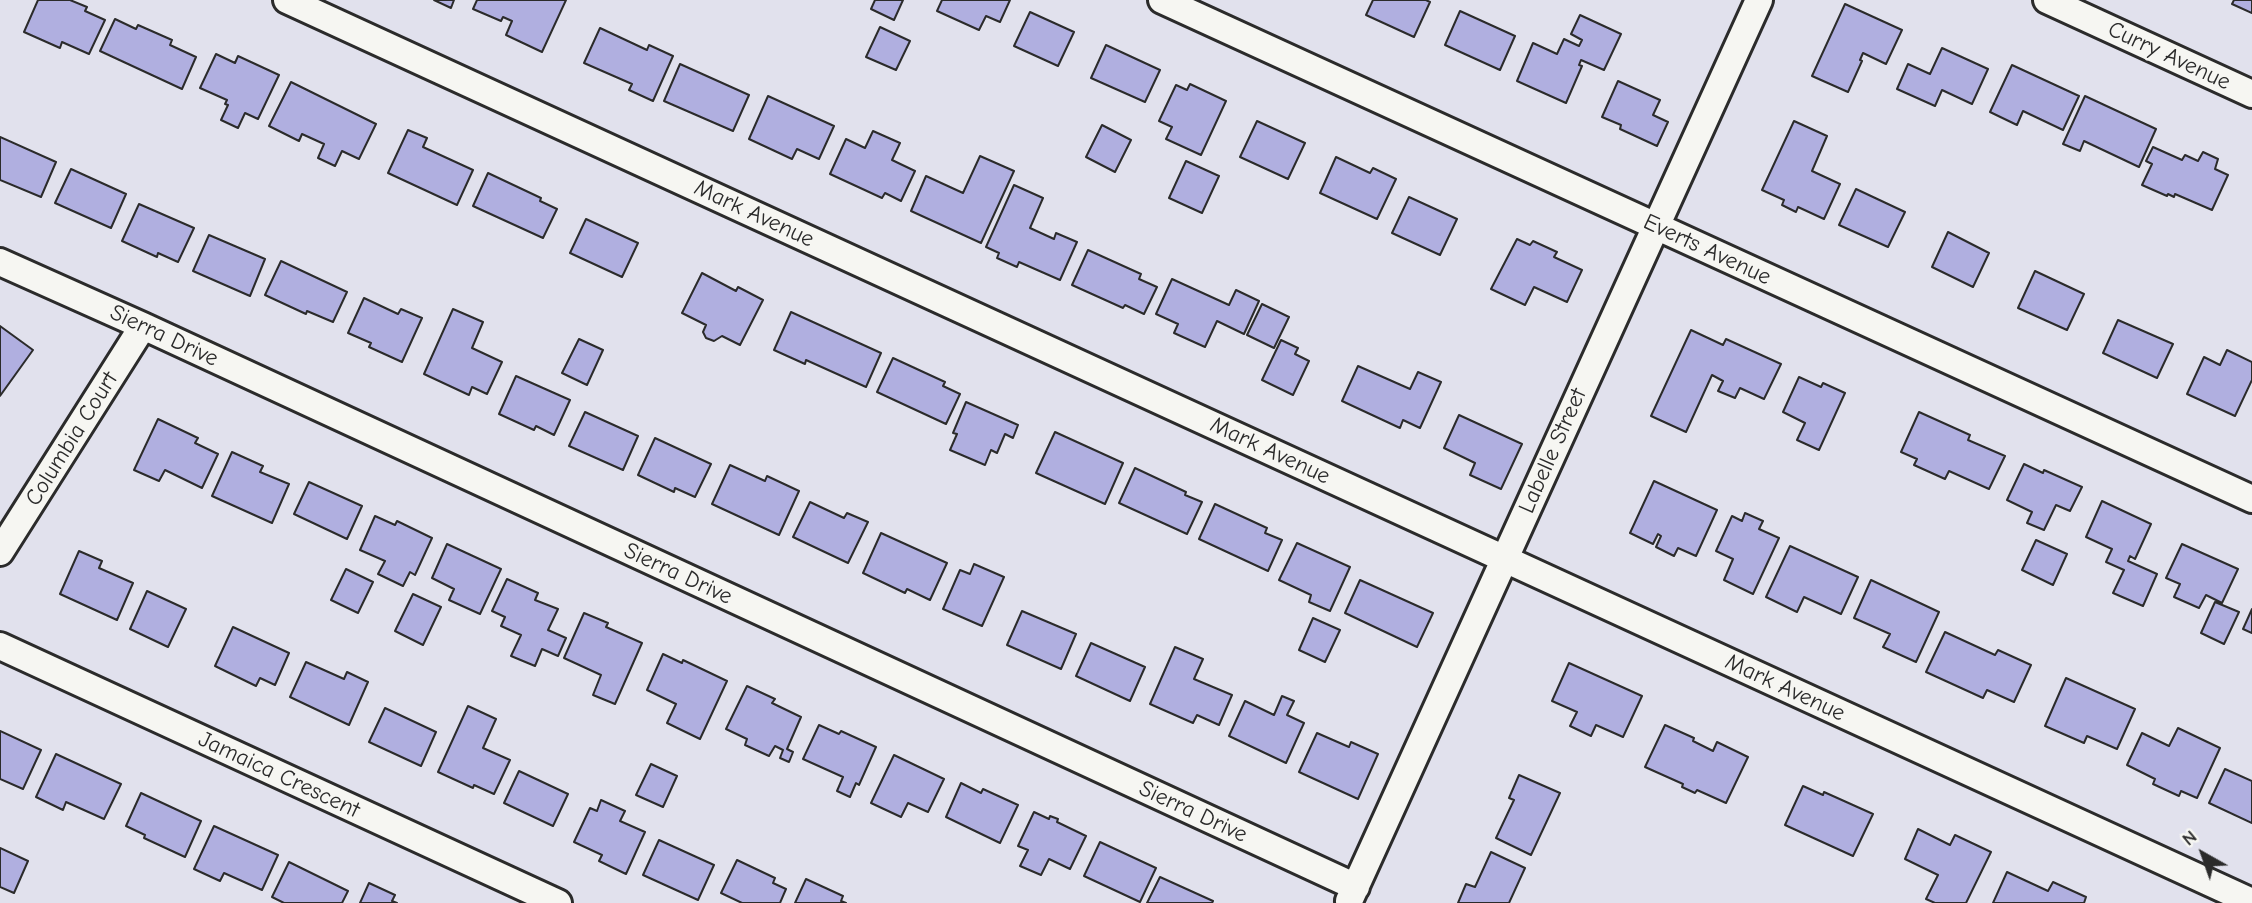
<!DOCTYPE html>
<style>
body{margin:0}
#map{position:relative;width:2252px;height:903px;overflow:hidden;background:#e1e1ed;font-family:"Comic Neue",sans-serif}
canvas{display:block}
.north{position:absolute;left:2168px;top:819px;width:70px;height:70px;-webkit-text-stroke:5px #f6f6f2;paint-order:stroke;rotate:320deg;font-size:19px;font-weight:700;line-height:28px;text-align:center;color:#2b2b2b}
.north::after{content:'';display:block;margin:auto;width:24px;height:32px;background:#2b2b2b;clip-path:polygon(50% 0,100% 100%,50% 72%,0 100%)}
</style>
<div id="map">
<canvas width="2252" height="903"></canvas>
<div class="north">N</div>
</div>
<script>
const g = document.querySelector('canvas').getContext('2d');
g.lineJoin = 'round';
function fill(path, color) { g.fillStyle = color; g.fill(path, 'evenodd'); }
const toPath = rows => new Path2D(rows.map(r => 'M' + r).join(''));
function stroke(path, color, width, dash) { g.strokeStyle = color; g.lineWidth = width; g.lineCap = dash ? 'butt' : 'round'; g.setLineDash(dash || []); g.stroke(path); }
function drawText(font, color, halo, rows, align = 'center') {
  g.font = font + ' "Comic Neue",sans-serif'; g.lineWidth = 5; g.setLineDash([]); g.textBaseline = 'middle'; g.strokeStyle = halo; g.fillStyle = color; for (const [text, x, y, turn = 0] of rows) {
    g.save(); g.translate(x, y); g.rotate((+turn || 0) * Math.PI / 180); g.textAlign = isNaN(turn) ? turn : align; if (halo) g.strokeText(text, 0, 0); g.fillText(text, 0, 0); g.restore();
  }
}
const building = toPath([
 [38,0,70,0,87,7,85,11,105,20,89,54,62,42,60,48,24,32,38,0],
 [434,0,454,0,451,8,434,0],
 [477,0,566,0,542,52,506,35,512,21,503,17,501,21,473,9,477,0],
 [875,0,903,0,894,20,871,9,875,0],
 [942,0,1010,0,1000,22,986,16,979,30,937,11,942,0],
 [1373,0,1426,0,1430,2,1414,37,1366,15,1373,0],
 [2234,0,2252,0,2252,13,2232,4,2234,0],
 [1845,4,1902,30,1886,64,1863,53,1860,60,1862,61,1848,92,1812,76,1845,4],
 [1460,11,1515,36,1500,70,1445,45,1460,11],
 [1030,12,1074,32,1058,66,1014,46,1030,12],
 [1580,15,1621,34,1604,70,1581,60,1579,65,1582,66,1566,103,1517,81,1533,43,1557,54,1564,39,1579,46,1582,40,1571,34,1580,15],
 [115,19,136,29,138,25,172,40,170,45,196,57,182,89,100,51,115,19],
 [880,27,910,41,896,70,866,57,880,27],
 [600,28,647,50,649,45,673,56,653,101,629,90,632,84,584,63,600,28],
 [1106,45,1160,70,1145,102,1091,78,1106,45],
 [1942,48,1988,69,1972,104,1942,90,1935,106,1897,89,1908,64,1930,74,1942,48],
 [216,54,235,63,238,56,279,75,258,119,245,113,238,128,221,120,228,105,225,104,227,100,200,88,216,54],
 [680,64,749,95,733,131,664,101,680,64],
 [2012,65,2079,96,2063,130,2023,111,2017,125,1990,112,2012,65],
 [1618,81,1660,100,1653,115,1668,122,1657,146,1620,129,1621,125,1602,117,1618,81],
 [291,82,376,124,359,159,342,151,335,166,318,158,324,144,302,134,299,141,269,126,291,82],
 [1190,84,1226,101,1201,155,1166,139,1172,127,1159,121,1176,85,1187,90,1190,84],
 [768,96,834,126,819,159,797,149,792,159,749,139,768,96],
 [2085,96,2156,129,2139,167,2084,141,2080,151,2063,144,2085,96],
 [1257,121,1305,143,1288,179,1240,157,1257,121],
 [1794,121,1827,136,1812,171,1840,184,1824,219,1798,207,1796,212,1782,205,1784,200,1762,190,1794,121],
 [1102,125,1131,140,1115,172,1086,157,1102,125],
 [408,130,427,138,423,147,473,170,457,205,388,173,408,130],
 [873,131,900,143,892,160,915,171,901,201,885,193,882,198,830,174,846,139,865,148,873,131],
 [0,137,56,162,41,197,0,180,0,137],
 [2153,147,2182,160,2185,155,2198,161,2203,152,2218,159,2215,169,2228,175,2212,210,2175,194,2174,197,2168,194,2167,196,2142,185,2152,164,2146,161,2153,147],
 [980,156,1014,171,981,243,911,211,926,176,963,193,980,156],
 [1336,157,1370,173,1373,168,1396,179,1377,219,1320,193,1336,157],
 [1186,161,1219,176,1202,213,1169,198,1186,161],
 [71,169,126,194,111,228,55,203,71,169],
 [488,173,541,198,540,201,557,209,543,238,473,206,488,173],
 [1014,185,1043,198,1030,228,1054,239,1056,233,1077,242,1060,280,1019,262,1017,267,997,258,999,253,986,247,1014,185],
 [1856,189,1905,212,1888,247,1839,225,1856,189],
 [1409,197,1457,219,1440,255,1392,233,1409,197],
 [139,204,194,228,178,262,158,253,157,257,122,241,139,204],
 [586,219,638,243,622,277,570,253,586,219],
 [1948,232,1989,253,1973,287,1932,267,1948,232],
 [209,235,265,259,250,296,193,271,209,235],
 [1517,239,1530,245,1533,241,1557,252,1554,257,1582,270,1567,302,1534,287,1525,305,1491,289,1517,239],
 [1088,250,1141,274,1139,279,1157,287,1144,314,1125,305,1123,308,1072,285,1088,250],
 [281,261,347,292,333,322,307,311,306,314,265,295,281,261],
 [2035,271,2084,294,2067,330,2018,308,2035,271],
 [702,273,736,291,738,287,763,300,740,345,722,336,714,341,706,338,703,332,706,325,682,313,702,273],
 [1172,279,1229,305,1236,290,1259,301,1244,334,1217,321,1205,347,1174,333,1178,324,1156,314,1172,279],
 [364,298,398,314,401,309,422,318,402,362,369,347,371,343,348,333,364,298],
 [1262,304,1289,317,1274,348,1247,335,1262,304],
 [453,309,483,322,472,348,502,362,487,394,472,387,469,395,424,374,453,309],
 [791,312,881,353,866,387,806,360,805,364,774,350,791,312],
 [2118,320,2173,344,2157,378,2103,353,2118,320],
 [0,326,33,350,0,396,0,326],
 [1691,330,1723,345,1726,339,1781,364,1764,399,1740,388,1735,398,1718,391,1723,381,1712,375,1686,432,1651,416,1691,330],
 [579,339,603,350,587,385,562,373,579,339],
 [1281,340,1298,348,1295,354,1309,361,1293,395,1262,380,1281,340],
 [2227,350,2252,362,2252,380,2235,416,2187,394,2204,357,2220,365,2227,350],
 [893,358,945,382,943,386,960,394,946,424,877,392,893,358],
 [1358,366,1410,389,1418,372,1441,382,1420,428,1403,420,1400,428,1342,401,1358,366],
 [516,376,570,400,554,435,536,426,534,430,499,414,516,376],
 [1799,377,1821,387,1823,383,1845,393,1819,450,1797,440,1805,423,1783,412,1799,377],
 [966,402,1018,425,1013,438,1005,434,997,453,991,450,985,465,950,450,957,434,953,433,966,402],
 [585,412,638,436,623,470,569,446,585,412],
 [1919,412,1970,435,1968,440,2005,456,1989,489,1949,471,1945,479,1914,465,1917,459,1901,452,1919,412],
 [1459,415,1522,444,1501,489,1470,475,1475,463,1444,448,1459,415],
 [158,419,198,438,195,443,218,454,202,488,165,470,159,481,134,470,158,419],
 [1055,432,1123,463,1105,504,1036,473,1055,432],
 [655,438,711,464,695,497,675,488,674,492,638,475,655,438],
 [232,452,263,466,260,472,289,484,272,523,212,496,232,452],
 [2024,464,2043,473,2044,470,2082,487,2070,511,2056,505,2044,530,2027,523,2032,512,2007,500,2024,464],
 [730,465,765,481,767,476,799,491,779,535,712,504,730,465],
 [1135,468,1186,492,1185,495,1202,502,1187,534,1119,503,1135,468],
 [1654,481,1717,510,1696,556,1678,548,1674,556,1656,547,1661,536,1658,534,1653,544,1630,533,1654,481],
 [309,482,362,506,347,539,294,514,309,482],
 [2102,501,2151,524,2135,559,2130,556,2128,561,2157,574,2143,606,2113,593,2124,570,2106,562,2112,549,2086,537,2102,501],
 [810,502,844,518,847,513,868,522,848,563,793,537,810,502],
 [1215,504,1267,528,1265,533,1282,540,1268,571,1199,539,1215,504],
 [1745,513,1763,521,1759,529,1779,538,1753,594,1724,580,1733,559,1716,551,1732,516,1742,521,1745,513],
 [375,516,395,525,397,521,432,538,415,575,410,572,403,586,378,574,385,561,360,550,375,516],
 [881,533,947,563,930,600,907,589,905,593,863,573,881,533],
 [2036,540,2067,554,2053,585,2022,570,2036,540],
 [1297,543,1350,567,1330,611,1309,602,1311,595,1279,580,1297,543],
 [447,544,501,569,480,614,449,600,454,589,432,578,447,544],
 [2182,544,2238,569,2222,603,2206,595,2199,608,2174,597,2180,584,2166,578,2182,544],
 [1790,546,1858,577,1841,614,1804,597,1797,612,1766,597,1790,546],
 [79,551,102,561,99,568,133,583,117,620,60,594,79,551],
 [974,564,1004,577,982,626,943,609,960,570,970,574,974,564],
 [346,569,373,582,358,613,331,600,346,569],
 [507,579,538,593,535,600,558,609,548,630,566,638,558,656,542,649,535,666,511,656,521,635,501,626,505,617,492,611,507,579],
 [1360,580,1433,613,1417,647,1345,613,1360,580],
 [1871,580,1939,612,1916,662,1883,647,1890,634,1854,618,1871,580],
 [147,591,186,609,168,647,130,629,147,591],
 [413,594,441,607,423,645,395,631,413,594],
 [2215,602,2239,612,2224,644,2201,633,2215,602],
 [2252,609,2252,633,2243,629,2252,609],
 [1022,611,1076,634,1061,669,1007,645,1022,611],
 [584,613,608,623,606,627,642,643,615,704,593,695,601,675,564,658,584,613],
 [1313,618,1340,630,1325,662,1299,650,1313,618],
 [233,627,289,653,275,685,260,678,256,686,215,666,233,627],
 [1945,632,1995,655,1998,650,2031,665,2014,702,1987,690,1983,698,1926,672,1945,632],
 [1091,643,1145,667,1130,701,1076,676,1091,643],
 [1175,647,1203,659,1194,679,1232,695,1219,725,1197,715,1193,723,1150,704,1175,647],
 [663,654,682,663,683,660,727,681,700,739,667,723,676,704,647,690,663,654],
 [306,662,344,679,347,672,368,682,349,725,290,697,306,662],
 [1569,663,1642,696,1623,737,1596,725,1591,736,1570,726,1577,712,1552,701,1569,663],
 [2066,678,2135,709,2117,749,2087,736,2084,743,2045,726,2066,678],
 [747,686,775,699,772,703,801,717,787,749,793,752,789,762,780,758,783,750,775,746,769,756,745,745,747,739,726,729,747,686],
 [1282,696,1294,701,1287,715,1304,723,1286,763,1229,736,1245,701,1274,715,1282,696],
 [468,706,496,719,483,748,510,760,494,794,474,785,473,788,438,772,468,706],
 [385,708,436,732,421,766,369,742,385,708],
 [819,725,839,734,841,731,876,747,859,785,856,783,850,797,837,791,843,777,803,759,819,725],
 [1665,725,1694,738,1693,741,1713,751,1717,742,1748,757,1726,803,1697,790,1695,793,1682,787,1683,784,1645,767,1665,725],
 [2178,728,2220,748,2197,798,2181,791,2179,796,2153,784,2155,779,2127,765,2142,733,2169,746,2178,728],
 [0,731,41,750,23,789,0,779,0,731],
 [1317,733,1349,747,1351,742,1378,754,1358,799,1299,772,1317,733],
 [56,754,121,784,104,819,66,802,63,810,36,797,56,754],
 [894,755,944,779,928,812,908,803,901,817,871,803,894,755],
 [651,764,677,776,663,807,636,795,651,764],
 [2225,769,2252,781,2252,823,2209,803,2225,769],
 [519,771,568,794,553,826,504,803,519,771],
 [1519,775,1560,793,1531,855,1496,838,1514,800,1509,798,1519,775],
 [961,783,981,793,983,789,1018,805,1000,843,946,817,961,783],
 [1803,786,1823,795,1824,792,1873,814,1853,856,1785,825,1803,786],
 [141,793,201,821,185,857,144,838,145,835,126,826,141,793],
 [601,800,625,811,620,821,645,832,626,874,599,861,602,855,574,842,590,808,597,811,601,800],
 [1034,812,1049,819,1050,816,1058,819,1057,822,1086,836,1070,869,1049,859,1041,875,1020,866,1028,850,1018,846,1034,812],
 [214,826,278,855,262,890,224,873,220,881,194,869,214,826],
 [1918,829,1950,845,1955,835,1991,852,1966,903,1935,903,1926,899,1938,875,1905,859,1918,829],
 [659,840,714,865,698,900,643,875,659,840],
 [1100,842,1156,868,1140,902,1084,876,1100,842],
 [0,848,28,861,14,893,0,887,0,848],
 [1491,852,1525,868,1509,903,1458,903,1466,884,1475,887,1491,852],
 [737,860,775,878,773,883,786,889,780,903,742,903,721,893,737,860],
 [289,862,348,891,342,903,284,903,272,897,289,862],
 [2007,872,2048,891,2053,882,2086,897,2084,903,1993,903,2007,872],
 [1160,877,1213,901,1212,903,1147,903,1160,877],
 [806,879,843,896,841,901,846,903,795,903,806,879],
 [369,883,395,895,392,901,397,903,360,903,369,883]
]);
fill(building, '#b0afe0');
stroke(building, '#2b2b2b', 2);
const street = toPath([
 [287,0,2252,902],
 [1162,0,2252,499],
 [2047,0,2252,94],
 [0,262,143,326,1356,887],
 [0,552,143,326],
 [0,646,558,903],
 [1349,901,1759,0]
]);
stroke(street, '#2b2b2b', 32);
stroke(street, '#f6f6f2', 26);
drawText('23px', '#2b2b2b', '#f6f6f2', [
 ["Curry Avenue",2169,56,25],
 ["Mark Avenue",754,214,25],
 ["Everts Avenue",1707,250,25],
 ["Sierra Drive",164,336,25],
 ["Columbia Court",72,439,-58],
 ["Mark Avenue",1270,451,25],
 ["Labelle Street",1553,451,-66],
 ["Sierra Drive",678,574,25],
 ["Mark Avenue",1785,688,25],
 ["Jamaica Crescent",279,775,25],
 ["Sierra Drive",1193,812,25]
]);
</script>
